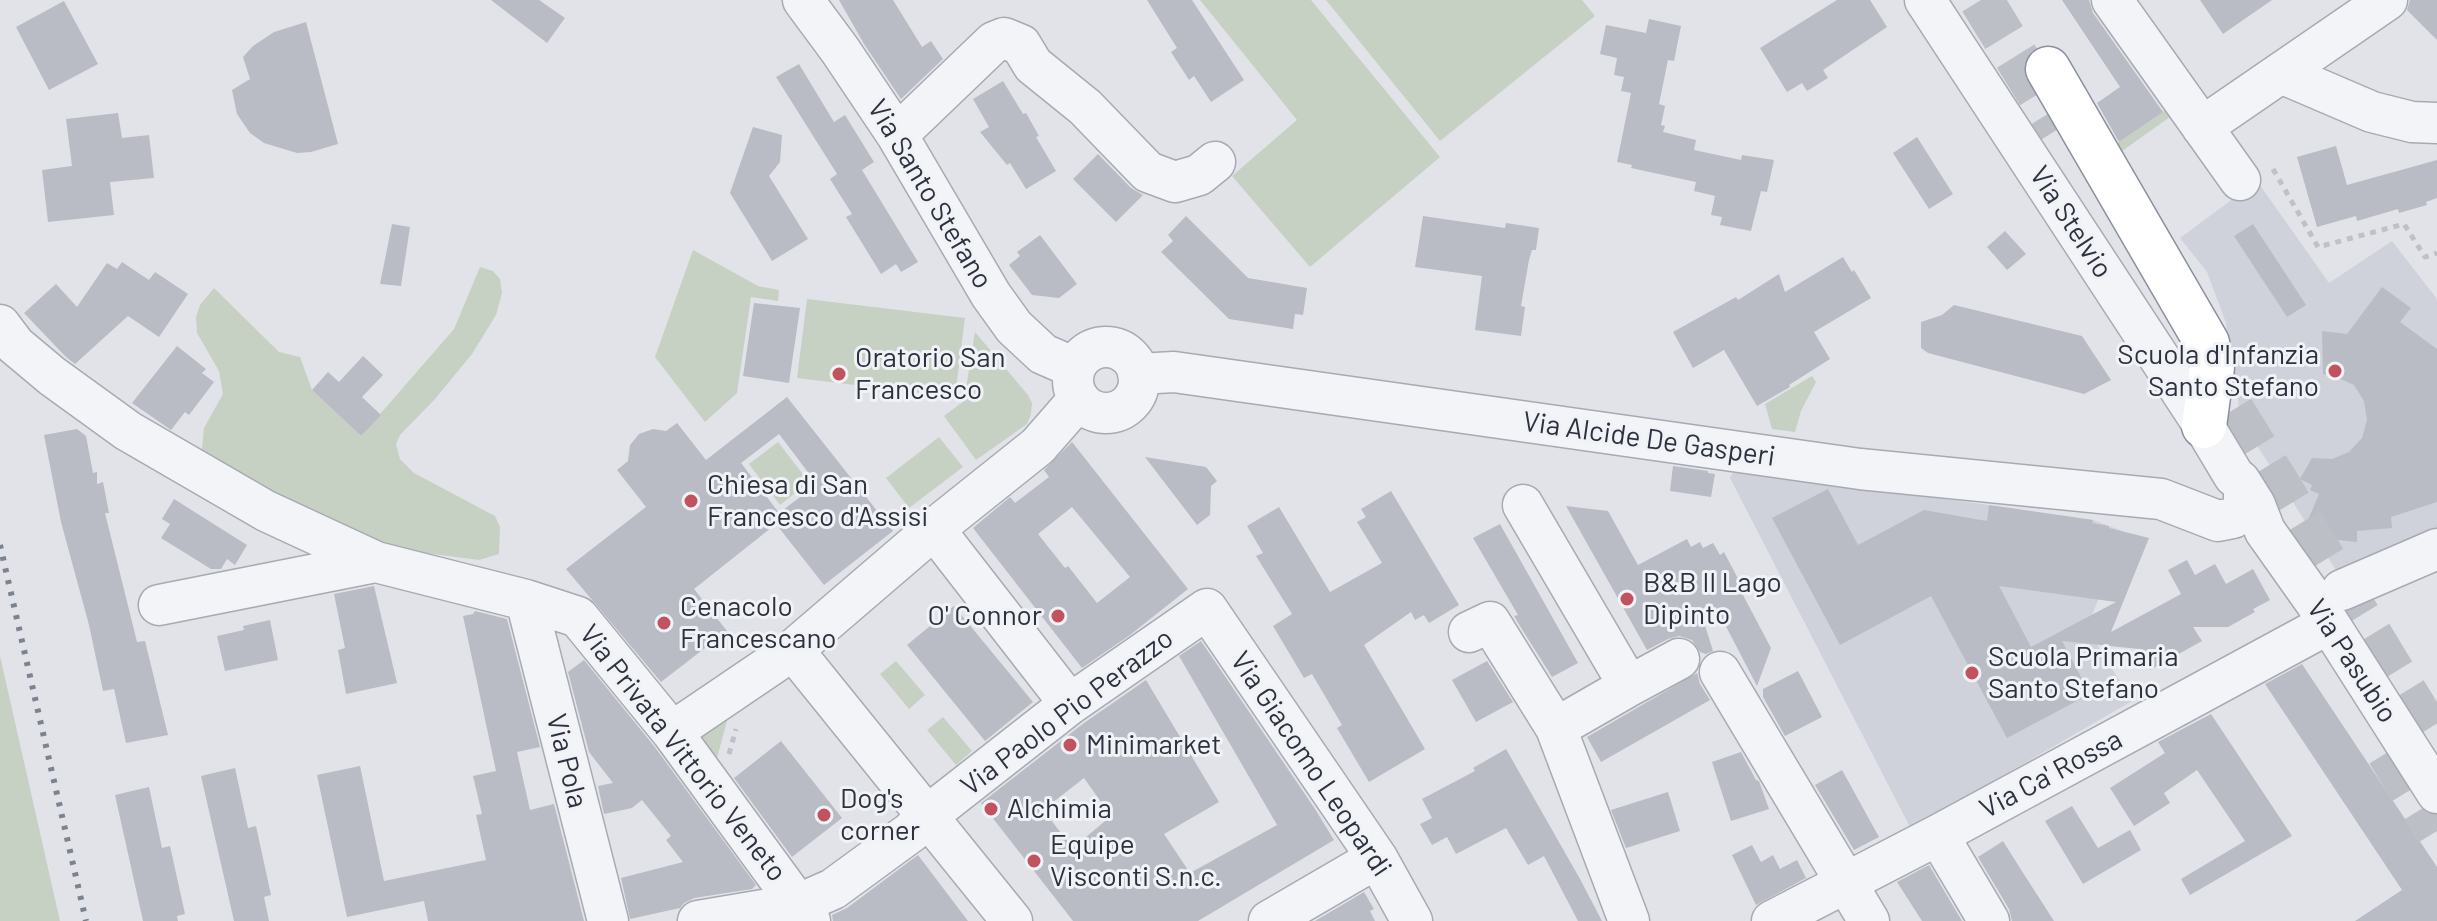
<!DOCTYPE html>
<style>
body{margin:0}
canvas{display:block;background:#e1e3e8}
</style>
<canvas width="2437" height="921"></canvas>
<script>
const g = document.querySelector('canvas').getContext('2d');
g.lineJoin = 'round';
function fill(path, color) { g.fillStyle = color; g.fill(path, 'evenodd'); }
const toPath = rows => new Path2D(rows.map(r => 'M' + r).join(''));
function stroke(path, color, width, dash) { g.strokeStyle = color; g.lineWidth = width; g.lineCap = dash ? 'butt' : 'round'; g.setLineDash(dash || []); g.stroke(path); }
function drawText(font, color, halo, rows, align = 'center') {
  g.font = font + ' Barlow,sans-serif'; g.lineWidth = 6; g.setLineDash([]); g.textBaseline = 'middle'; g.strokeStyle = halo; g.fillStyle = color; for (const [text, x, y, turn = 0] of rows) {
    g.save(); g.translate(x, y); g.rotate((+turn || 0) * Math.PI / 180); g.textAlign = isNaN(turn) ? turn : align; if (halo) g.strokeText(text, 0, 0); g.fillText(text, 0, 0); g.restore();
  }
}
fill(toPath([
 [2257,181,2329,283,2392,241,2437,299,2437,528,2339,575,2241,420,2226,323,2207,272,2180,238],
 [1735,469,2093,520,2125,532,2087,628,2132,701,1911,829,1730,478]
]), '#cfd2da');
fill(toPath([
 [1200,0,1311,0,1440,157,1310,267,1232,176,1297,120],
 [1326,0,1582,0,1595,16,1440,141],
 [2170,107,2174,114,2111,159,2106,151],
 [693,250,758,286,779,290,778,301,751,297,737,393,705,422,655,357],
 [480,267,493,271,500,279,502,293,496,315,472,354,435,399,400,435,396,444,400,459,414,473,495,516,500,527,499,554,479,560,363,545,208,463,202,449,204,428,223,394,219,371,197,333,196,317,200,305,214,288,279,352,300,357,312,390,361,436,454,329],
 [807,299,965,318,955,397,797,378],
 [975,332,1028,395,1032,403,1031,414,1027,424,976,460,944,416,964,401],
 [1812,376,1816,382,1801,411,1795,432,1772,429,1765,404],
 [939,437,963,467,909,508,886,478],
 [778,442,809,482,780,505,749,464],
 [0,656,60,921,0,921],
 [896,661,925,695,909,709,880,674],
 [732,702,716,762,693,730],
 [943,717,972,751,956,765,927,730]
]), '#c6d1c3');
fill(toPath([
 [491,0,539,0,565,18,547,43],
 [839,0,893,0,922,47,931,41,943,59,901,99,864,44],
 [1147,0,1192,0,1244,80,1211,102,1194,76,1189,80,1171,52,1177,48],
 [1837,0,1870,0,1887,27,1823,70,1828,78,1807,91,1802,83,1787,92,1760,48],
 [2062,0,2089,0,2093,13,2163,112,2119,142,2097,103,2120,87],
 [2200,0,2272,0,2223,34],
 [2410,0,2437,0,2437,40,2407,10],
 [64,1,98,64,49,90,16,27],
 [1649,19,1681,26,1674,61,1668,60,1659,104,1665,106,1661,125,1665,126,1663,132,1696,140,1694,150,1741,160,1742,155,1774,160,1767,192,1761,191,1751,231,1720,225,1722,217,1711,215,1715,196,1694,191,1696,182,1631,168,1632,165,1617,162,1631,93,1621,91,1624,77,1614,75,1617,58,1600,54,1606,25,1646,33],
 [306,22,338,144,311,152,297,153,264,143,250,133,237,114,232,90,250,79,243,57,253,46,274,32],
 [799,64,834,122,845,115,874,162,862,170,918,262,901,272,896,264,881,274,846,217,852,214,830,179,837,174,776,77],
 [1003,81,1023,114,1026,113,1039,136,1036,137,1056,171,1026,189,1010,163,1007,165,980,132,989,127,973,99],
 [118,113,122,138,149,135,154,178,110,182,114,215,48,222,42,170,72,166,66,119],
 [753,127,782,135,780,162,769,176,808,239,772,261,730,193],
 [1917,137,1953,194,1929,209,1893,153],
 [2336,146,2347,185,2437,160,2437,198,2426,202,2427,205,2399,213,2398,209,2357,221,2356,216,2317,227,2297,157],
 [1098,154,1131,188,1143,195,1116,222,1073,179],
 [1186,216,1248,278,1307,288,1303,315,1295,314,1293,329,1229,319,1161,252,1173,241,1168,235],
 [1423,216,1505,228,1506,223,1539,228,1536,250,1532,250,1529,260,1521,306,1525,307,1521,336,1475,330,1482,276,1415,267],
 [392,224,410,227,401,286,380,284],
 [2253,224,2306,305,2287,317,2234,236],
 [2005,231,2026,254,2007,270,1987,247],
 [1040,235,1077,284,1059,298,1032,295,1009,265,1020,256,1017,252],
 [1843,257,1852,272,1854,270,1871,298,1814,332,1830,359,1789,385,1790,387,1757,406,1724,350,1693,368,1673,332,1736,297,1738,300,1779,274,1785,292],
 [122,262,149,280,155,272,188,294,159,337,128,316,75,364,66,357,24,313,56,284,77,307,107,263,117,269],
 [2382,287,2411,308,2400,322,2437,349,2437,502,2391,517,2392,528,2357,531,2357,542,2319,538,2322,525,2308,520,2319,494,2310,490,2312,485,2300,479,2312,458,2332,459,2349,452,2362,438,2367,420,2364,401,2354,385,2334,376,2323,374,2322,331,2347,334],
 [754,303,800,308,789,383,743,376],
 [1954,305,2082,336,2111,380,2084,394,1928,353,1921,348,1921,322,1942,315],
 [177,346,206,369,202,373,214,382,189,415,185,412,171,430,132,403],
 [363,356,383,375,362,397,381,415,361,436,312,390,328,372,339,382],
 [787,397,893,531,824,585,776,524,694,589,727,631,661,682,566,569,646,507,617,470,628,461,630,445,639,434,653,429,666,431,677,423,706,460],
 [779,434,817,484,779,513,741,463],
 [77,429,86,436,93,473,97,472,97,484,103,482,109,513,105,513,137,642,145,641,168,735,126,743,114,689,103,691,89,625,61,522,44,435],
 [1072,442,1188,589,1130,635,1082,668,973,528,1010,497,1015,503,1049,477,1044,470],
 [1072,507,1130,577,1097,603,1068,566,1065,568,1038,534],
 [1145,457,1206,467,1217,481,1211,486,1210,515,1197,525],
 [1673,466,1708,471,1708,473,1715,474,1711,497,1670,491],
 [1828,489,1858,545,1924,510,1987,521,1989,505,2093,520,2092,523,2109,526,2109,528,2149,538,2111,632,2181,594,2168,570,2187,560,2195,575,2215,564,2226,584,2253,569,2270,600,2253,609,2255,612,2228,627,2193,627,2202,641,2150,670,2139,649,2062,641,2090,694,2007,738,1931,596,1840,645,1772,518],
 [1999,586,2116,602,2031,647],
 [1391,491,1459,605,1429,623,1424,615,1415,620,1411,612,1364,645,1425,749,1369,782,1337,728,1342,725,1312,674,1304,678,1273,626,1292,614,1256,556,1263,553,1247,526,1279,507,1330,592,1382,563,1357,522,1366,517,1361,509],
 [174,499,247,545,235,565,227,559,221,569,211,569,161,538,170,524,162,519],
 [1566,506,1608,511,1638,565,1687,539,1691,547,1700,542,1703,548,1713,543,1720,555,1724,552,1746,594,1743,595,1771,648,1757,686,1719,613,1703,619,1713,651,1706,654,1700,652,1692,640,1679,636,1668,639,1647,650],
 [1500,524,1578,663,1552,677,1520,626,1514,616,1518,615,1473,538],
 [374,586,397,683,346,694,338,650,345,648,334,594],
 [954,606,1033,702,985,741,907,645],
 [475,611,507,619,540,747,517,752,530,810,554,804,584,921,428,921,424,901,347,917,317,775,360,766,384,881,486,860,476,815,482,814,473,776,496,771,463,616,473,614],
 [270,620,278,660,225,671,217,636,244,630,243,626],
 [1201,641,1315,809,1334,840,1198,921,1073,921,981,803,1084,723,1146,680,1219,802,1164,834,1190,873,1277,825,1179,656],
 [1084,778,1111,816,1073,848,1043,810],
 [584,660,654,746,756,885,752,889,694,898,684,903,680,908,630,919,621,878,683,862,666,840,671,836,642,800,632,808,604,814,598,786,613,783,589,752,568,672],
 [1487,661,1513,702,1476,722,1452,680],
 [2302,664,2437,867,2437,921,2355,921,2402,890,2265,684],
 [1798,671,1822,717,1785,736,1763,697,1763,689],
 [1697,673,1700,684,1710,700,1601,762,1587,737],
 [2211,714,2292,836,2190,895,2181,879,2245,841,2197,770,2164,793,2170,803,2134,826,2110,788,2165,753,2158,742],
 [781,741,842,818,792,857,734,778],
 [1506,749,1580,879,1602,921,1578,921,1544,856,1528,865,1506,828,1456,854,1447,837,1432,845,1420,824,1432,818,1422,799,1475,771,1473,768],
 [1741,752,1756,780,1759,781,1769,809,1731,821,1712,762],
 [235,768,248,828,256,826,271,895,264,897,269,921,234,921,201,776],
 [1842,770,1879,837,1854,850,1815,785],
 [149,787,162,848,170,846,185,914,177,916,178,921,143,921,115,795],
 [1668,792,1680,831,1626,848,1611,810],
 [2072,806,2098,848,2130,830,2141,850,2083,884,2045,821],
 [2003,841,2018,865,2054,921,2012,921,2009,909,1978,857],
 [1752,845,1761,862,1773,855,1780,869,1797,860,1806,878,1756,905,1732,855],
 [918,855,968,921,833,921,832,915,847,908],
 [1929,865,1962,921,1922,921,1897,882],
 [1364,892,1374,909,1370,911,1375,921,1315,921]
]), '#b9bcc4');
stroke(toPath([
 [1981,0,2060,128],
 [2198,354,2437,744],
 [2388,752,2437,831]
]), '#bdbfc6', 44, [44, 22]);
const minor = toPath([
 [803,0,840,50,897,135,991,295,1014,327,1043,354,1075,368],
 [1925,0,2204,426,2234,476,2240,481,2255,505,2265,531,2316,603,2437,793],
 [2112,0,2240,180],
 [2281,73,2372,112,2412,122,2437,123],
 [2202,127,2387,0],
 [897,135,994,42,1004,38,1021,45,1033,65,1085,107,1148,172,1175,182,1199,175,1215,162],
 [0,325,15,345,52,376,128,431,266,511,376,562,526,600,578,617,672,732,810,921],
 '1073 380a33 33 0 1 1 66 0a33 33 0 1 1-66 0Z',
 [1138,374,1174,372,1860,469,2161,499,2218,521,2233,518,2240,513,2244,505,2244,488],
 [1523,505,1629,686,1556,728,1629,921],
 [934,529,1070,704],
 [2342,590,2437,549],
 [526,600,608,921],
 [159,605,376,562],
 [1469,632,1490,622,1556,728],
 [793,650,1012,921],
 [1720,672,1869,921],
 [1629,686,1679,659],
 [672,732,793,650,934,529,1038,446,1079,399],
 [1938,835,1989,921],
 [698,921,799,904,833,889,911,832,927,816,1070,704,1207,609,1377,858,1412,921],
 [1269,921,1377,858],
 [1772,921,1938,835,2328,624]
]);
const highway = toPath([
 [2048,69,2207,343,2212,367,2204,426]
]);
stroke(minor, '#a7aab2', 43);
stroke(highway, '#8a909d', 47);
stroke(toPath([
 [2273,169,2318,247,2404,224,2425,257,2437,253],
 [729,754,736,729]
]), '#bfc1c7', 5, [6, 6]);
stroke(minor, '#f3f4f7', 40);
stroke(highway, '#fff', 44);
stroke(toPath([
 [0,545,86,921]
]), '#7c8390', 6, [4, 8]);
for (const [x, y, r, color] of [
 [2335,371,8,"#c0535e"],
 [839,374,8,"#c0535e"],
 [691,501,8,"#c0535e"],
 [1627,599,8,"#c0535e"],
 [1058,616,8,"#c0535e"],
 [664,623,8,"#c0535e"],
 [1972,673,8,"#c0535e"],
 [1070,745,8,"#c0535e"],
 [991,809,8,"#c0535e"],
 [824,815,8,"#c0535e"],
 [1034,861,8,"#c0535e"]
]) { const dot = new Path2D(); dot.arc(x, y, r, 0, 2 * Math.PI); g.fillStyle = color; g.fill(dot); stroke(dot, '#f0f2f6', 3); }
drawText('28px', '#2b313e', '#f0f2f6', [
 ["Via Santo Stefano",930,194,59],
 ["Via Stelvio",2071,222,57],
 ["Via Alcide De Gasperi",1649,439,8],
 ["Via Pasubio",2352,661,57],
 ["Via Paolo Pio Perazzo",1067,712,-37],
 ["Via Privata Vittorio Veneto",683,753,52],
 ["Via Pola",567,761,76],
 ["Via Giacomo Leopardi",1311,764,56],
 ["Via Ca' Rossa",2051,774,-28]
]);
drawText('28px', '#2b313e', '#f0f2f6', [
 ["Scuola d'Infanzia",2319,355,"right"],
 ["Santo Stefano",2319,387,"right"],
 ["Oratorio San",855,358],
 ["Francesco",855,390],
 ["Chiesa di San",707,485],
 ["Francesco d'Assisi",707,517],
 ["B&B Il Lago",1643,583],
 ["Dipinto",1643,615],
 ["Cenacolo",680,607],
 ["Francescano",680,639],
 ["O' Connor",1042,616,"right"],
 ["Scuola Primaria",1988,657],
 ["Santo Stefano",1988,689],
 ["Minimarket",1086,745],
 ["Dog's",840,799],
 ["corner",840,831],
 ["Alchimia",1007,809],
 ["Equipe",1050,845],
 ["Visconti S.n.c.",1050,877]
], 'left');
</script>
